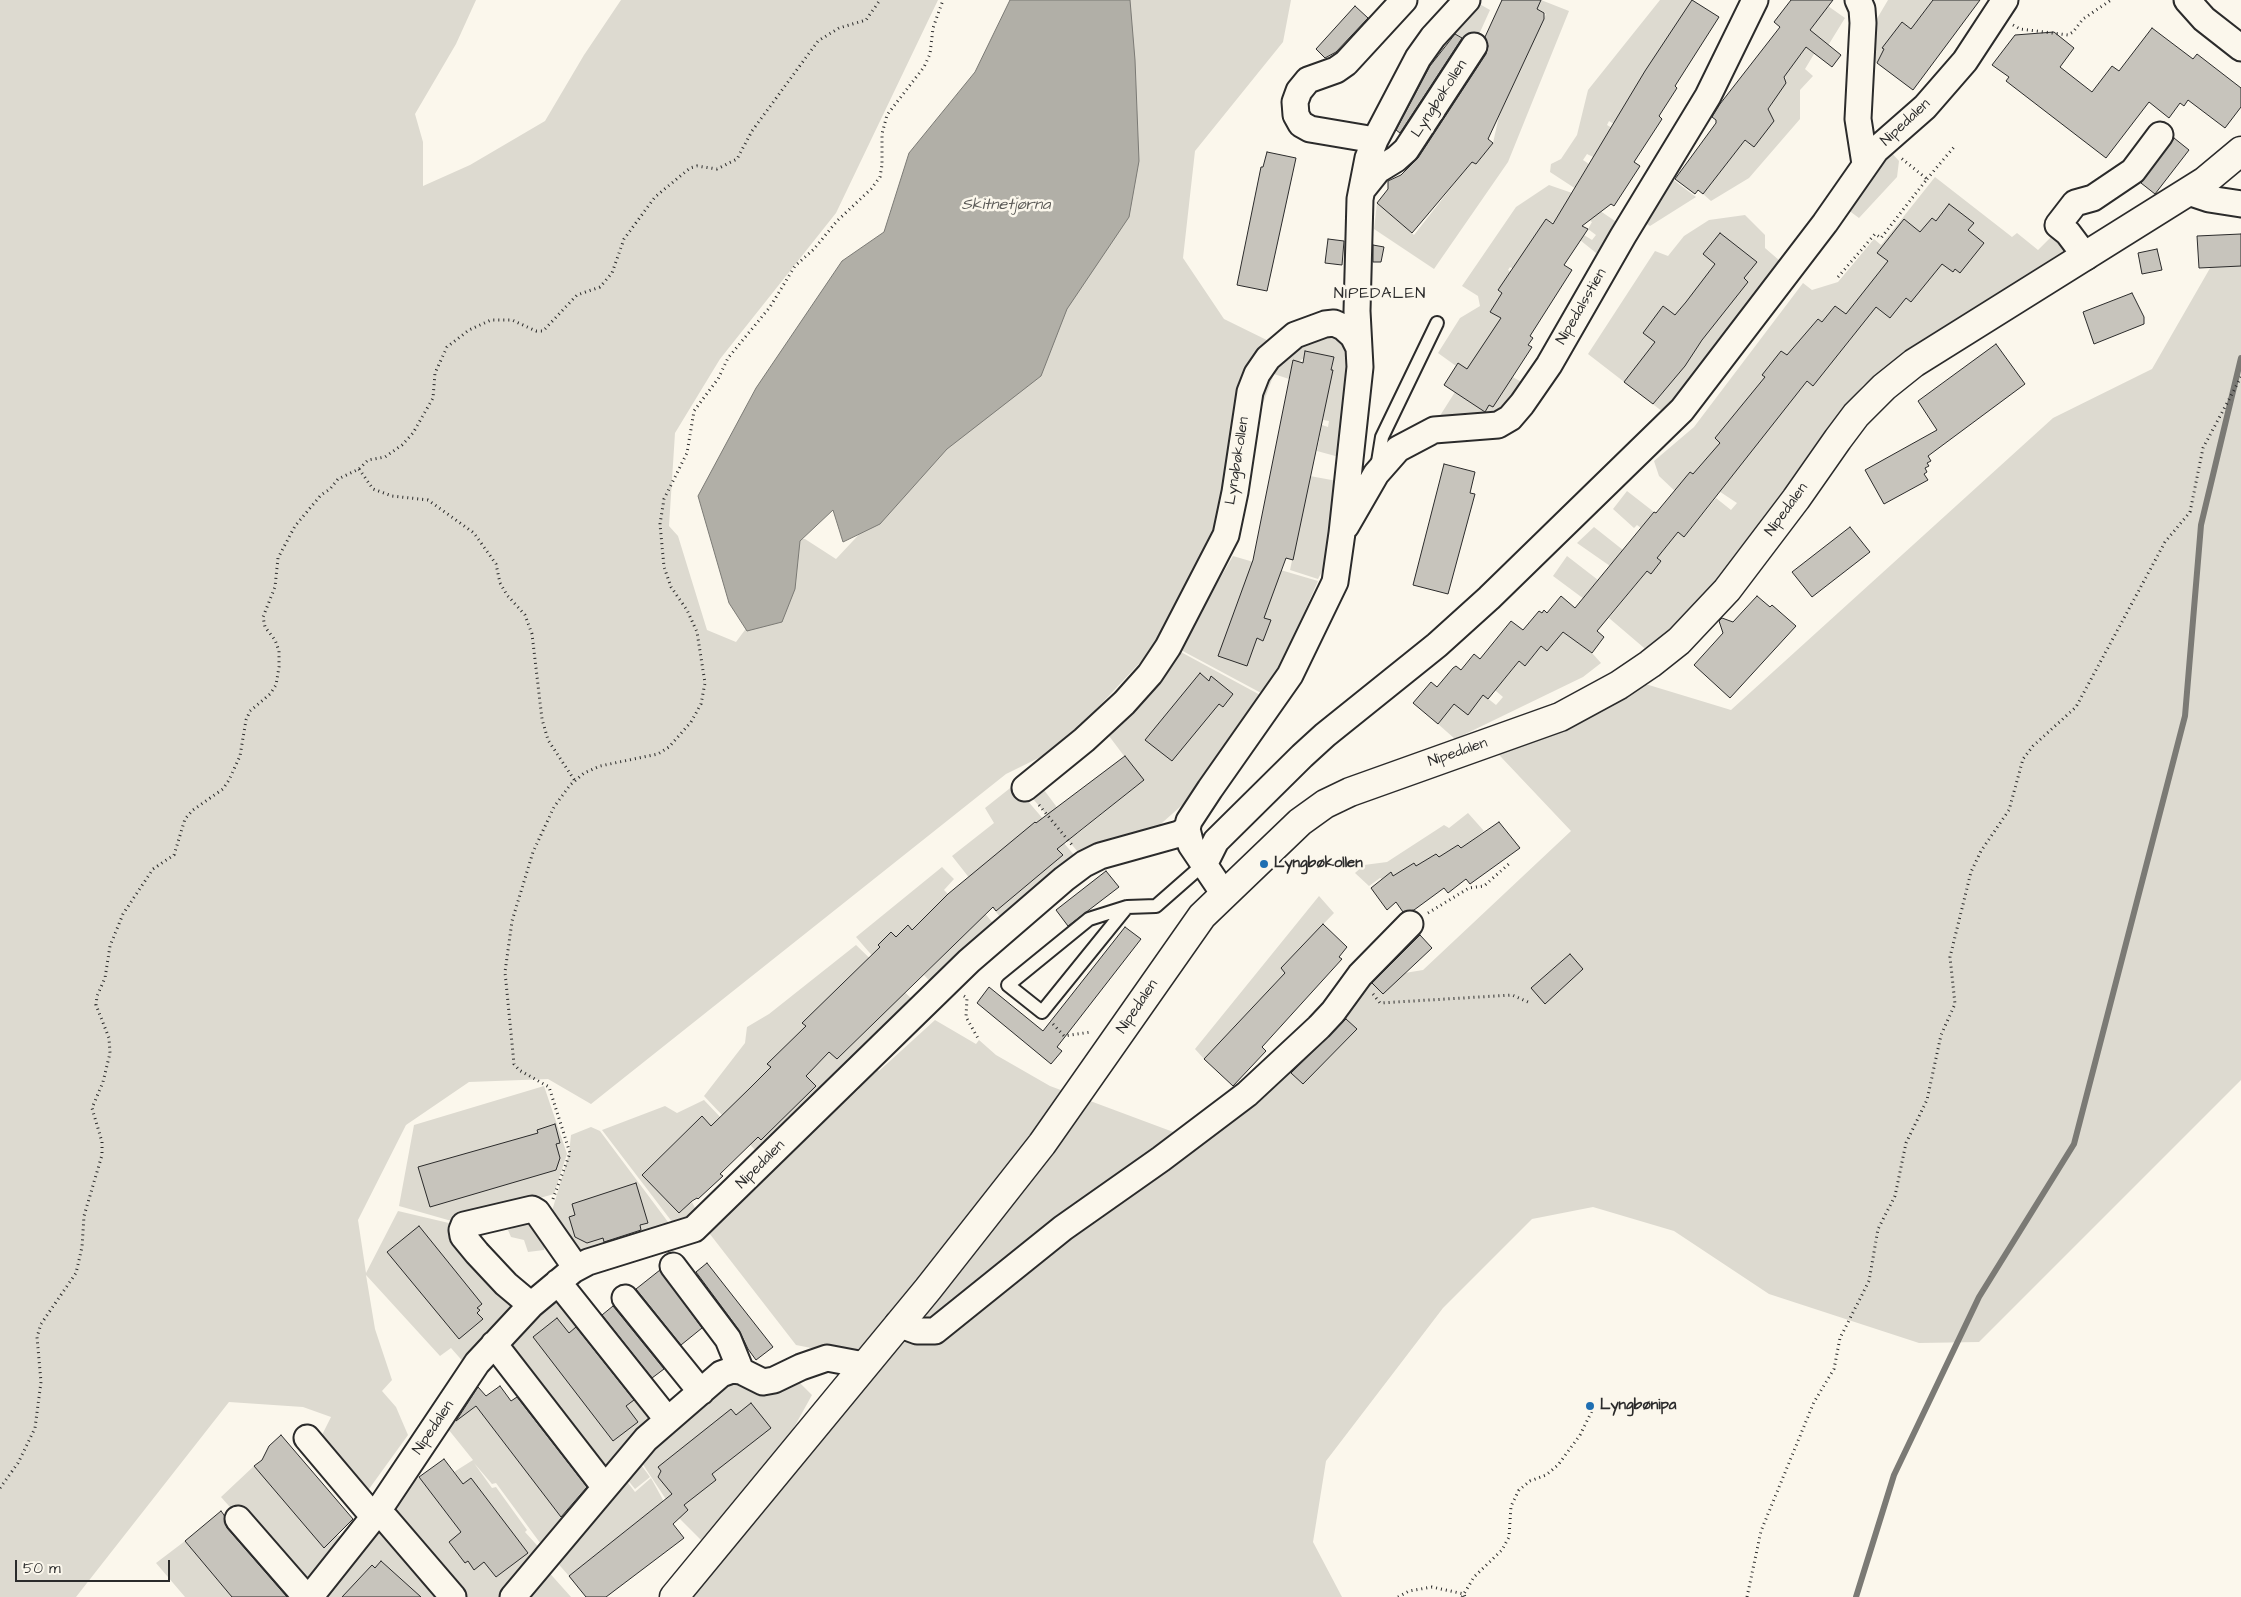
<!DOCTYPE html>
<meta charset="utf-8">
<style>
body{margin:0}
#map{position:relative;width:2241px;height:1597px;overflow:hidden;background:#fbf7ec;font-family:"Architects Daughter",sans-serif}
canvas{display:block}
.scale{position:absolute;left:15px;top:1560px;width:155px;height:22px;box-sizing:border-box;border:2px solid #2b2b2b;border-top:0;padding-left:6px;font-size:15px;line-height:18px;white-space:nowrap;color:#2b2b2b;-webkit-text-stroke:4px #fbf7ec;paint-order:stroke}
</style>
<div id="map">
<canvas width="2241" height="1597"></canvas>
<div class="scale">50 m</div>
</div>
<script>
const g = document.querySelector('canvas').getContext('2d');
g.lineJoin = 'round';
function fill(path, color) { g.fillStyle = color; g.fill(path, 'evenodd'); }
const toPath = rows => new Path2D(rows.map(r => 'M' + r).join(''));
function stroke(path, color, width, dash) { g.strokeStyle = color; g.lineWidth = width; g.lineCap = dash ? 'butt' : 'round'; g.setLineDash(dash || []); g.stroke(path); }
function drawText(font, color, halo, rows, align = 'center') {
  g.font = font + ' "Architects Daughter",sans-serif'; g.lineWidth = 5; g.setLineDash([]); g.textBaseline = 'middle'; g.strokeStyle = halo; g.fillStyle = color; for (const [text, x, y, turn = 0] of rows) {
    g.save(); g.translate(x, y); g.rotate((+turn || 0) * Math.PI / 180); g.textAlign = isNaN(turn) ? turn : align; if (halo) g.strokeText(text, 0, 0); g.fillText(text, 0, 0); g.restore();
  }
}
fill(toPath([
 [0,0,476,0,456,44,415,114,423,142,423,186,470,165,545,121,584,55,621,0,938,0,836,213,720,359,675,433,669,526,678,536,707,630,736,642,773,592,783,539,805,539,836,559,941,447,1110,0,1291,0,1283,42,1195,151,1183,258,1224,319,1283,348,1316,337,1336,337,1347,344,1351,368,1339,457,1317,451,1322,425,1328,427,1329,421,1323,420,1334,357,1305,351,1304,358,1298,362,1293,361,1289,379,1274,374,1256,422,1220,577,1061,747,1006,774,591,1104,548,1079,469,1082,406,1125,358,1220,366,1273,398,1211,453,1224,520,1301,466,1365,451,1348,440,1356,366,1275,375,1329,392,1380,382,1391,396,1407,408,1435,369,1489,322,1435,331,1417,303,1407,229,1402,76,1597,0,1597],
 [1541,0,1569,11,1508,162,1434,269,1374,229,1377,203,1414,235,1472,161,1476,164,1493,143,1499,116,1546,14,1537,9],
 [1660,0,1692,0,1622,109,1628,113,1619,127,1609,121,1607,125,1612,128,1593,157,1587,154,1583,160,1589,164,1577,183,1576,189,1550,172,1551,164,1561,159,1577,135,1588,90],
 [1888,0,1933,0,1911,29,1902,22,1883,48,1884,49,1877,63,1869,56,1875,22],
 [1476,2,1490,10,1476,41,1470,43,1449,30],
 [1828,6,1845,18,1821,57,1814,54,1805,69,1813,76,1800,90,1800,119,1749,178,1711,201,1703,194,1745,140,1754,147,1756,145,1747,137,1774,121,1771,115,1765,114,1772,104,1766,99,1784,81,1786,78,1784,77,1806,47,1812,52,1810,30],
 [1890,151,1899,161,1897,177,1859,218,1844,207],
 [1667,175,1696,197,1650,226,1642,221],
 [1935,177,2012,237,2017,233,2038,250,2051,237,2056,237,2068,254,2064,259,1863,385,1828,430,1698,609,1650,653,1609,618,1647,571,1651,573,1661,561,1657,558,1678,532,1684,537,1716,498,1731,510,1737,503,1690,472,1687,475,1690,478,1678,494,1659,476,1654,461,1694,427,1803,283,1812,290,1838,282,1874,239,1881,245],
 [1549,185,1575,194,1621,225,1601,257,1580,240,1584,235,1592,240,1596,235,1588,229,1592,222,1566,205,1554,223,1546,219,1535,236,1542,241,1521,274,1510,267,1508,270,1518,277,1499,289,1498,291,1506,296,1490,311,1501,318,1485,411,1509,375,1527,385,1491,419,1436,422,1455,392,1444,385,1456,366,1438,353,1460,318,1480,306,1478,296,1462,286,1516,207],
 [1745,215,1765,235,1765,248,1780,261,1663,412,1588,354,1655,251,1668,256,1684,236,1709,220],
 [2241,255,2241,1080,1979,1342,1919,1343,1769,1294,1674,1231,1593,1207,1532,1219,1443,1308,1326,1461,1313,1542,1342,1597,685,1597,867,1359,796,1345,706,1229,859,1089,853,1082,872,1065,879,1071,935,1020,976,1044,979,1040,996,1055,1050,1086,1176,1133,1274,1087,1356,981,1423,970,1571,831,1484,739,1629,679,1731,710,2053,418,2152,369,2217,256],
 [1310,476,1337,481,1329,558,1318,579,1290,570],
 [1627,491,1654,512,1641,528,1637,525,1634,528,1613,509],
 [1594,527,1623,550,1610,566,1577,543],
 [1233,556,1318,581,1285,656,1263,694,1179,649],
 [1567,556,1598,580,1584,599,1553,576],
 [1563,632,1592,653,1601,663,1583,677,1455,739,1438,724,1454,704,1460,709,1476,689,1496,705,1503,697,1489,685,1498,675,1504,680,1519,661,1525,666,1541,646,1547,651],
 [1179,651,1262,696,1189,799,1154,830,1091,853,1078,852,1034,800,1044,790,1077,834,1143,781,1106,732],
 [1014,785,1075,856,1004,922,952,856,994,823,985,808],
 [1468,813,1484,831,1461,848,1458,845,1439,857,1436,854,1416,866,1413,863,1393,876,1391,872,1382,879,1380,878,1369,886,1355,873,1364,865,1387,862,1444,825,1449,828],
 [942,867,954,879,944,890,948,894,912,930,908,926,896,937,879,945,883,950,875,959,856,937],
 [1319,896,1334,913,1281,968,1285,973,1204,1059,1195,1049],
 [973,899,997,928,936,988,924,975,977,922],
 [856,945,918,1005,758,1153,704,1096,745,1043,747,1027,769,1014],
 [544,1086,567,1154,554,1194,455,1222,399,1206,414,1125],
 [704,1100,743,1141,711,1126,702,1116,642,1175,679,1213,684,1209,679,1203,685,1194,692,1202,698,1214,676,1227,602,1130,665,1106,677,1113],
 [591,1127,600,1131,674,1230,583,1259,549,1221,569,1154,571,1135],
 [531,1221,536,1235,546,1242,544,1250,528,1252,524,1240,511,1237,508,1230],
 [553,1295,660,1423,609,1475,505,1350],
 [798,1381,812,1395,787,1440,704,1543,677,1516,638,1457,724,1383],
 [464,1398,472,1408,476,1406,563,1519,546,1551,496,1483,492,1484,474,1463,492,1488,496,1487,527,1530,525,1532,544,1553,508,1597,460,1597,390,1506,404,1479,411,1485,419,1477,496,1577,527,1553,471,1478,463,1484,454,1472,473,1460,444,1424],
 [636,1458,650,1477,635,1489,622,1473],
 [254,1466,329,1526,337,1536,339,1535,347,1544,314,1585,299,1585,221,1497],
 [622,1475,635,1492,651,1478,668,1509,657,1506,569,1576,554,1559],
 [382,1522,448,1597,315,1597],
 [185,1541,233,1597,185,1597,156,1563],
 [546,1569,571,1597,524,1597]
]), '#dddad0');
const water = toPath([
 [1010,0,1130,0,1135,60,1139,161,1129,217,1067,309,1041,376,947,449,880,524,843,542,833,510,800,541,795,589,782,622,747,631,729,603,698,496,756,388,842,261,884,232,909,153,975,72,1010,0]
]);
fill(water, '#b1afa7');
stroke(water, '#7b7a75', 1);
stroke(toPath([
 [1856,1597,1894,1475,1979,1297,2074,1144,2185,716,2201,525,2241,358]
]), '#7b7a75', 6);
const building = toPath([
 [1502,0,1541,0,1537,9,1544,13,1544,19,1488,139,1493,143,1476,164,1472,162,1412,233,1377,203,1388,189,1388,181,1401,175,1418,158,1486,54,1488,46,1485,37,1502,0],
 [1692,0,1719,17,1675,86,1677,88,1659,116,1662,119,1634,162,1640,166,1614,206,1611,204,1582,226,1588,229,1564,265,1572,270,1530,336,1533,338,1528,345,1532,347,1493,407,1489,405,1485,412,1444,385,1458,363,1467,369,1501,318,1490,312,1502,293,1498,290,1546,219,1553,224,1645,71,1692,0],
 [1791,0,1833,0,1810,30,1841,55,1832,67,1806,47,1784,77,1786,83,1768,109,1774,121,1754,147,1745,140,1703,194,1698,190,1695,194,1675,179,1716,123,1716,120,1712,117,1720,104,1780,27,1774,22,1791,0],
 [1933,0,1980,0,1913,90,1877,63,1884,49,1882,48,1902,22,1911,29,1933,0],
 [1355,6,1368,18,1336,52,1325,58,1316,49,1355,6],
 [2152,28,2193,59,2197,54,2241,88,2241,107,2225,128,2188,100,2184,106,2180,103,2169,118,2149,102,2106,158,2006,81,2009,77,1992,65,2015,35,2054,32,2074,48,2060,67,2092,92,2112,66,2119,71,2152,28],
 [1455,34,1462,38,1400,133,1396,130,1430,66,1455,34],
 [2174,138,2189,150,2155,194,2141,183,2174,138],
 [1267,152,1296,158,1267,291,1237,285,1261,167,1263,167,1267,152],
 [1949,204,1974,223,1968,230,1984,243,1960,273,1955,269,1953,272,1942,264,1911,302,1906,298,1890,318,1876,307,1813,386,1807,381,1684,537,1678,532,1657,558,1661,561,1651,574,1647,571,1597,631,1604,637,1592,653,1563,632,1547,651,1541,646,1525,666,1519,661,1488,699,1483,695,1468,715,1454,704,1438,724,1413,703,1431,682,1437,687,1453,668,1456,666,1461,670,1474,654,1480,659,1511,621,1523,630,1539,611,1542,613,1544,610,1547,613,1561,596,1575,608,1654,512,1656,513,1690,472,1693,474,1720,443,1715,438,1765,377,1762,375,1781,351,1787,355,1818,319,1822,322,1835,306,1846,314,1888,261,1877,253,1904,219,1920,232,1932,218,1936,221,1949,204],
 [1720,233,1757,262,1744,278,1748,282,1702,340,1685,366,1653,404,1624,382,1655,342,1643,333,1663,306,1675,315,1686,302,1715,264,1703,254,1720,233],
 [2241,234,2241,266,2199,268,2197,236,2241,234],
 [1328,239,1344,241,1342,265,1325,263,1328,239],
 [1373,245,1384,247,1381,262,1373,262,1373,245],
 [2157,249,2162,270,2142,274,2138,253,2157,249],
 [2132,293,2144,317,2144,324,2094,344,2083,312,2132,293],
 [1996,344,2025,384,1928,456,1931,461,1927,463,1929,466,1925,468,1927,472,1924,474,1928,480,1884,504,1865,470,1937,430,1918,401,1996,344],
 [1305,351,1334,357,1331,370,1333,370,1293,560,1286,558,1264,618,1271,620,1263,641,1257,638,1247,666,1218,656,1253,560,1293,360,1303,363,1305,351],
 [1444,464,1475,472,1470,493,1475,494,1448,594,1413,585,1444,464],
 [1850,527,1870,552,1812,597,1792,572,1850,527],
 [1757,596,1770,607,1772,605,1796,626,1730,698,1694,665,1723,633,1719,621,1722,618,1733,622,1757,596],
 [1200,673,1209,681,1211,676,1233,694,1223,707,1219,704,1172,761,1145,740,1200,673],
 [1125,756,1144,780,1057,849,1063,855,1039,875,996,911,993,907,837,1059,829,1052,806,1076,816,1086,761,1140,758,1137,720,1174,723,1176,698,1199,697,1198,692,1201,679,1213,642,1175,702,1116,711,1126,750,1088,771,1067,767,1064,806,1026,802,1023,880,947,878,945,891,932,896,937,908,925,912,930,948,894,1035,822,1036,823,1125,756],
 [1499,822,1520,848,1470,884,1466,879,1448,893,1444,888,1414,910,1403,912,1396,902,1387,910,1371,888,1391,872,1393,876,1414,863,1416,866,1436,854,1439,857,1458,845,1461,848,1499,822],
 [1106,871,1119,887,1068,926,1056,910,1106,871],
 [1323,924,1347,947,1339,957,1342,959,1262,1047,1266,1051,1233,1086,1204,1059,1285,973,1281,968,1323,924],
 [1125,927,1141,939,1057,1047,1062,1051,1051,1064,977,1003,989,987,1043,1031,1125,927],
 [1420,935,1432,948,1383,994,1372,983,1420,935],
 [1570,954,1583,969,1545,1004,1531,988,1570,954],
 [1346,1019,1357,1029,1303,1084,1291,1073,1346,1019],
 [555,1124,560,1143,556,1144,560,1158,556,1170,430,1207,418,1167,538,1133,537,1130,555,1124],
 [636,1183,648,1223,640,1225,641,1230,604,1242,603,1238,587,1243,575,1237,569,1217,575,1215,572,1204,636,1183],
 [419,1226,482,1304,477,1308,480,1310,477,1313,483,1319,459,1339,387,1252,419,1226],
 [707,1263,773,1347,756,1360,748,1349,739,1330,696,1272,707,1263],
 [660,1270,702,1328,681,1345,636,1289,660,1270],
 [613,1306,664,1369,652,1378,602,1315,613,1306],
 [557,1318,569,1333,576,1327,634,1400,626,1406,638,1422,613,1441,533,1337,557,1318],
 [500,1386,511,1401,517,1397,587,1487,561,1517,476,1406,456,1421,478,1387,486,1396,500,1386],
 [751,1403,771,1428,712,1474,716,1480,684,1505,688,1510,673,1524,684,1538,606,1597,586,1597,569,1576,672,1494,658,1477,661,1471,658,1467,731,1409,736,1415,751,1403],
 [281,1435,353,1519,324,1548,254,1466,262,1460,269,1446,281,1435],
 [444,1459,463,1484,471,1478,528,1553,496,1577,484,1562,474,1570,468,1561,465,1563,449,1542,461,1532,419,1477,444,1459],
 [221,1511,224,1515,227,1528,287,1597,232,1597,185,1541,221,1511],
 [381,1561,421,1597,342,1597,372,1565,375,1568,381,1561]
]);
fill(building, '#c7c4bc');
stroke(building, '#2b2b2b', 1);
const lane = toPath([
 [1377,468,1382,437,1437,323],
 [1127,907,1089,919,1008,985,1042,1012,1127,907,1156,906,1205,863]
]);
const street = toPath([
 [1858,0,1862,9,1863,23,1858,119,1865,164],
 [2187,0,2204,19,2241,48],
 [1375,140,1310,129,1301,124,1296,115,1295,102,1299,91,1308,80,1336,70,1346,63,1404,0],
 [1362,190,1378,170,1396,159,1406,150,1474,46],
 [2188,192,2209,199,2241,204],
 [2086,257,2068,233,2058,225,2075,203,2093,198,2133,171,2160,135],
 [1346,526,1376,474,1398,449,1434,430,1498,425,1510,418,1522,404,1549,365,1623,236,1708,96,1755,0],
 [1025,788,1084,740,1124,703,1150,674,1168,647,1226,535,1235,492,1250,392,1257,374,1268,358,1295,335,1325,324,1334,323,1343,327,1353,336,1359,348],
 [1205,863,1216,841,1302,756,1325,735,1437,645,1489,598,1682,410,1825,223,1876,150,1925,107,1965,61,2005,0],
 [1224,894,1191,845,1187,829,1189,821,1210,789,1290,675,1335,582,1342,533,1360,367,1357,311,1360,199,1368,158,1375,140,1418,58,1433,37,1467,0],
 [673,1266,728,1339,741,1371],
 [558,1282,667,1419],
 [625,1298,701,1392],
 [531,1305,506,1284,477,1253,463,1236,462,1230,464,1225,532,1209,537,1212,572,1262,573,1270],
 [898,1324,917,1331,935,1331,1063,1228,1161,1159,1247,1094,1319,1027,1333,1012,1360,975,1410,924],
 [494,1344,604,1486],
 [307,1438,367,1509,386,1519,453,1597],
 [238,1519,306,1597],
 [310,1597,376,1514,477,1363,531,1305,573,1270,588,1262,694,1229,969,961,1064,879,1084,864,1100,856,1179,834,1187,829],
 [513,1597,646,1439,721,1374,732,1370,741,1371,763,1382,774,1380,801,1367,827,1358,864,1365]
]);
const secondary = toPath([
 [674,1597,928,1289,1042,1144,1202,916,1300,822,1325,804,1350,792,1560,717,1619,685,1650,664,1679,641,1727,590,1796,499,1838,439,1856,415,1884,387,1914,363,2205,181,2241,151]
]);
stroke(lane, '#2b2b2b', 16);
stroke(street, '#2b2b2b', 29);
stroke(secondary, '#2b2b2b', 31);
stroke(toPath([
 [2013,25,2020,29,2068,35,2073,32,2083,19,2111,0],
 [1927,179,1954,147],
 [1838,277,1875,234,1881,238,1927,179,1901,158],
 [359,469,373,489,392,496,428,500,474,533,496,564,500,583,507,595,525,615,532,634,542,719,548,740,575,781],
 [1039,805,1072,845],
 [1428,913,1469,888,1484,886,1511,862],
 [1373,994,1380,1003,1512,995,1528,1002],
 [964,996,967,998,966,1017,979,1040],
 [1053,1024,1064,1036,1091,1032],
 [553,1199,570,1153,549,1087,519,1070,514,1064,505,972,512,921,533,852,554,807,570,785,584,773,600,766,658,754,669,747,691,722,701,704,705,683,697,632,687,610,671,587,664,567,660,524,664,499,687,453,694,411,718,379,728,358,770,307,795,266,814,249,837,221,871,189,880,177,882,165,882,134,887,115,924,67,930,54,933,28,943,0],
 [0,1488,18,1463,35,1428,41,1382,37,1337,41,1324,76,1273,82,1247,84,1216,102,1155,102,1142,92,1108,103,1082,110,1053,109,1038,96,1005,97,996,105,978,110,946,123,914,153,869,174,855,185,819,193,810,223,789,229,780,240,756,246,720,250,711,270,694,276,685,279,667,279,651,275,640,265,627,263,617,275,587,278,558,295,526,321,495,330,489,338,479,359,469,368,460,385,457,402,445,413,433,433,398,435,373,447,347,469,330,491,320,512,320,536,331,543,331,577,295,600,287,612,273,624,239,655,197,690,168,697,166,717,169,737,159,752,131,818,41,839,28,866,20,880,0],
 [1398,1597,1409,1591,1432,1587,1464,1594,1465,1597],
 [1462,1597,1474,1577,1502,1550,1509,1537,1511,1506,1519,1490,1530,1481,1546,1475,1558,1465,1580,1435,1592,1411],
 [1747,1597,1761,1531,1814,1402,1834,1369,1840,1338,1869,1281,1878,1229,1895,1196,1906,1143,1927,1100,1941,1035,1955,1004,1950,957,1971,872,1981,851,2009,810,2023,759,2033,746,2076,707,2165,542,2190,512,2203,448,2241,377]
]), '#2b2b2b', 3, [1, 4]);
stroke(lane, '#fbf7ec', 12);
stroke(street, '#fbf7ec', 25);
stroke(secondary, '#fbf7ec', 28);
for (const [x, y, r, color] of [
 [1264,864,5,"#1f6fb2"],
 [1590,1406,5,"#1f6fb2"]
]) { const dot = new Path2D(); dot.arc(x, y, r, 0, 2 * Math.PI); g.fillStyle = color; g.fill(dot); stroke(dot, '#fbf7ec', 2); }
drawText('15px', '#2b2b2b', '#fbf7ec', [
 ["Lyngbøkollen",1440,99,-57],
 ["Nipedalen",1906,123,-43],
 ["Nipedalsstien",1582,307,-60],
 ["Lyngbøkollen",1238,461,-81],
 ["Nipedalen",1787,510,-54],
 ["Nipedalen",1458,753,-19],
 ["Nipedalen",1138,1007,-56],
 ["Nipedalen",761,1165,-45],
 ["Nipedalen",434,1428,-56]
]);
drawText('bold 15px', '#2b2b2b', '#fbf7ec', [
 ["Lyngbøkollen",1274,864],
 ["Lyngbønipa",1600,1406]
], 'left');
drawText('italic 16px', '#5a5956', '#fbf7ec', [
 ["Skitnetjørna",1006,206]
]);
g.letterSpacing = '1px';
drawText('16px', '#2b2b2b', '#fbf7ec', [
 ["NIPEDALEN",1380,295]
]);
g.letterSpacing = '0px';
</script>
